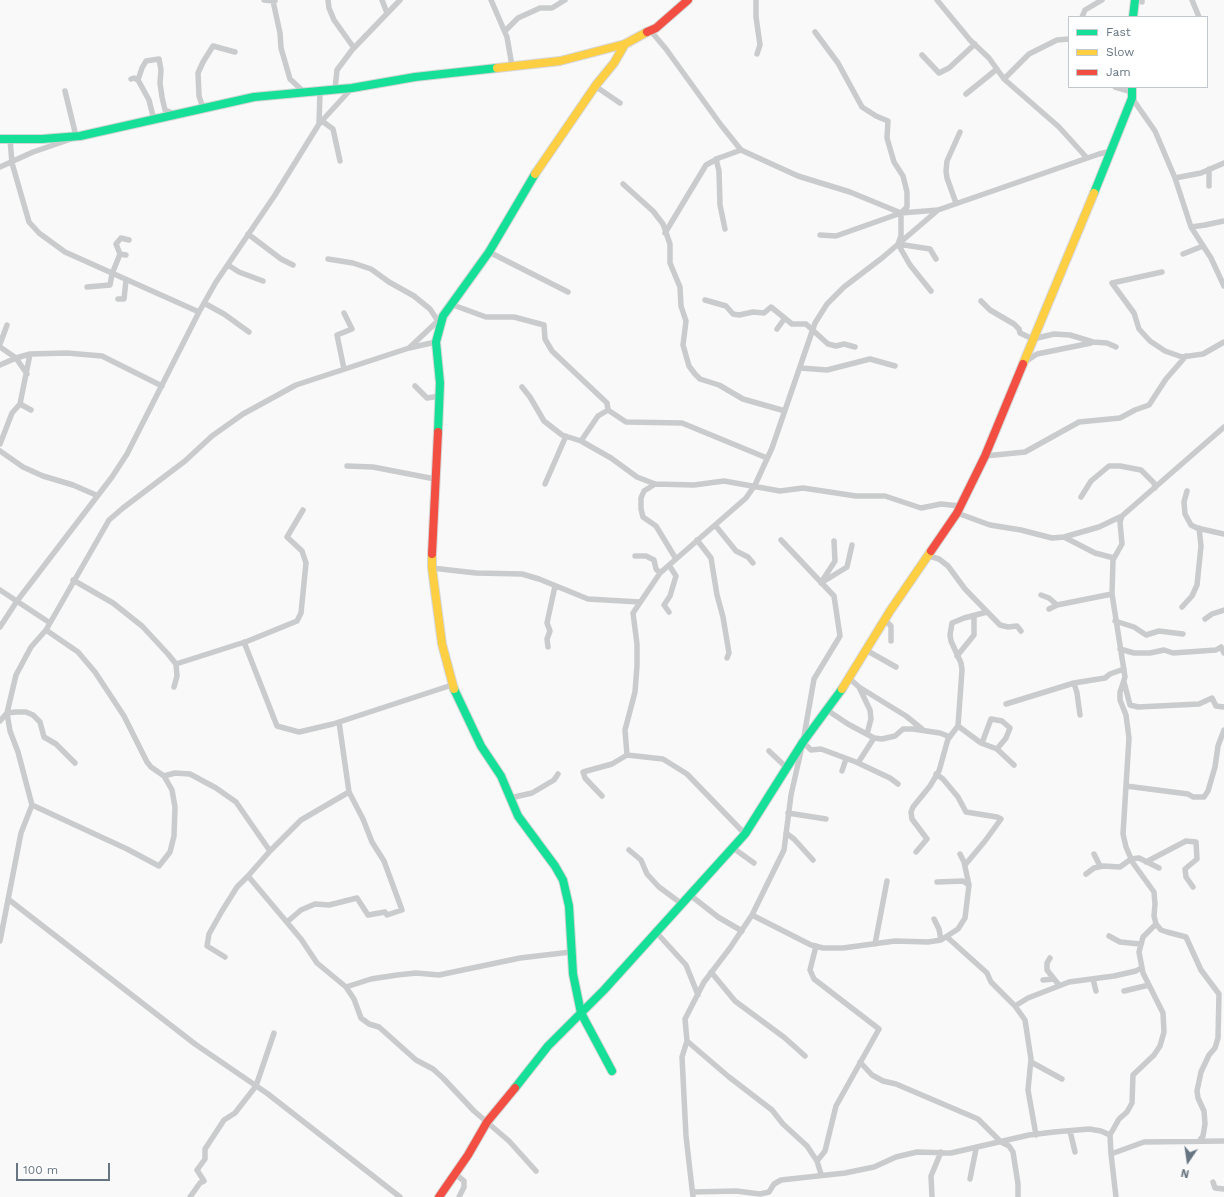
<!DOCTYPE html>
<style>
body{margin:0}
#map{position:relative;width:1224px;height:1197px;overflow:hidden;background:#f9f9f9;font-family:"Work Sans",sans-serif}
canvas{display:block}
.legend{position:absolute;left:1068px;top:16px;width:140px;height:72px;box-sizing:border-box;background:#fff;border:1px solid #c2c8cd;margin:0;padding:5px 7px;list-style:none;font-size:12px;color:#667581}
.legend li{display:flex;align-items:center;gap:8px;height:20px}
.legend b{width:20px;border:1px solid #c2c8cd}
.north{position:absolute;left:1168px;top:1141px;width:40px;height:40px;-webkit-text-stroke:3px #fff;paint-order:stroke;rotate:193deg;font-size:11px;font-weight:700;line-height:16px;text-align:center;color:#667581}
.north::after{content:'';display:block;margin:auto;width:14px;height:18px;background:#667581;clip-path:polygon(50% 0,100% 100%,50% 72%,0 100%)}
.scale{position:absolute;left:16px;top:1163px;width:94px;height:18px;box-sizing:border-box;border:2px solid #667581;border-top:0;padding-left:5px;font-size:12px;line-height:14px;white-space:nowrap;color:#667581;-webkit-text-stroke:3px #fff;paint-order:stroke}
</style>
<div id="map">
<canvas width="1224" height="1197"></canvas>
<ul class="legend">
<li><b style="height:5px;background:#16e098"></b>Fast</li>
<li><b style="height:5px;background:#ffcf43"></b>Slow</li>
<li><b style="height:5px;background:#f24e42"></b>Jam</li>
</ul>
<div class="north">N</div>
<div class="scale">100 m</div>
</div>
<script>
const g = document.querySelector('canvas').getContext('2d');
g.lineJoin = 'round';
const toPath = rows => new Path2D(rows.map(r => 'M' + r).join(''));
function stroke(path, color, width, dash) { g.strokeStyle = color; g.lineWidth = width; g.lineCap = dash ? 'butt' : 'round'; g.setLineDash(dash || []); g.stroke(path); }
const fast = toPath([
 [1133,17,1135,0],
 [0,139,42,139,80,136,254,97,352,88,415,77,497,68],
 [1094,193,1132,98,1132,87],
 [438,432,440,383,436,342,443,316,489,252,535,174],
 [454,689,481,746,501,776,518,816,555,866,563,880,569,906,573,974,581,1013,612,1071],
 [515,1088,548,1046,604,990,745,834,803,742,842,689]
]);
const slow = toPath([
 [497,68,560,61,625,44,647,32],
 [535,174,596,85,614,63,625,44],
 [1023,364,1094,193],
 [432,554,432,568,442,644,454,689],
 [842,689,890,611,931,551]
]);
const jam = toPath([
 [647,32,656,28,688,0],
 [931,551,957,513,985,456,1023,364],
 [432,554,438,432],
 [439,1197,468,1155,487,1122,515,1088]
]);
stroke(fast, '#d5d6d7', 10);
stroke(slow, '#d5d6d7', 10);
stroke(jam, '#d5d6d7', 10);
stroke(toPath([
 [264,0,275,1],
 [328,0,329,8,334,20,354,48],
 [382,0,387,13],
 [491,0,507,37,512,66],
 [756,0,756,17,760,45,757,54],
 [937,0,970,40,989,58,1004,79,1059,127,1087,158],
 [1192,0,1199,17],
 [273,1,280,33,281,48,290,79,305,93],
 [1142,2,1142,0],
 [1082,17,1085,10,1102,0],
 [650,30,666,49,721,125,741,150,798,176,850,192,901,213],
 [505,31,518,18,540,8,552,8,565,0],
 [815,32,838,63,862,107,876,116,888,121,887,138,894,162,903,176,907,192,907,207,901,213,901,236,898,244,910,265,931,291],
 [922,55,939,73,949,68,975,44],
 [131,79,134,78,138,80,149,100,153,116,158,117],
 [1004,79,1029,54,1057,40,1069,39],
 [138,80,142,68,146,61,159,59,161,70,160,83,162,97,165,110,175,114],
 [595,86,620,103],
 [1115,87,1132,92],
 [335,89,337,70,352,50,400,0],
 [65,91,76,136],
 [966,94,997,69],
 [1132,98,1155,131,1175,178,1191,227,1211,258,1224,286],
 [208,107,202,105,199,96,198,73,203,62,213,46,235,52],
 [322,121,333,129,340,161],
 [319,124,320,91],
 [10,139,12,163,29,222,39,233,65,252,199,312],
 [716,159,719,171,720,205,725,229],
 [0,167,33,152,74,138],
 [1175,178,1201,173,1224,163],
 [623,184,653,211,663,224,670,244,670,263,680,287,681,306,686,321,683,345,689,366,695,374,700,379,719,385,743,399,785,411],
 [1209,186,1209,169],
 [956,203,947,178,946,171,947,161,960,132],
 [1191,227,1205,225,1224,221],
 [665,233,706,165,719,158,741,150],
 [248,234,281,259,293,265],
 [820,235,836,236,901,213,938,210],
 [898,244,930,249,936,259],
 [489,252,568,292],
 [120,254,116,244,121,238,129,240],
 [1183,254,1203,246],
 [328,259,353,263,371,269,389,282,414,296,430,309,438,321],
 [228,265,239,272,263,281],
 [1162,272,1112,283,1134,313,1139,329,1150,341,1165,351,1182,357,1203,354,1224,342],
 [87,287,110,285,112,274,120,254,126,255],
 [118,299,124,299,126,280],
 [705,300,726,306,733,314,739,315,753,312,764,313,771,307,792,324,806,324,828,344,836,346,844,344,855,347],
 [981,301,990,310,1014,324,1019,329,1020,333,1033,339,1054,334,1070,335,1093,342,1107,343,1116,347],
 [204,303,224,314,249,332],
 [453,305,486,317,514,317,544,325,545,339,552,351,607,403,608,410,598,416,581,441],
 [777,329,785,318],
 [0,344,7,325],
 [0,347,16,358,27,374],
 [409,348,441,318],
 [1025,362,1037,354,1091,343],
 [0,365,16,358,30,354,67,353,102,356,162,386],
 [800,368,827,370,870,359,895,366],
 [344,369,337,335,352,329,344,313],
 [415,386,427,398,440,396],
 [522,387,530,397,544,421,562,435,581,441,611,458,637,477,655,484,694,485,724,481,780,491,803,488,856,496,885,496,921,508,941,504,960,506],
 [20,404,31,410],
 [608,410,626,422,682,423,767,458],
 [0,444,12,413,20,404,30,354],
 [0,451,23,467,43,476,73,485,96,495],
 [985,456,1025,452,1079,422,1120,418,1135,410,1149,405,1166,379,1186,356],
 [347,466,373,467,435,479],
 [545,484,566,436],
 [655,484,644,491,641,498,641,509,643,517,656,526,676,559],
 [1187,491,1184,502,1185,514,1191,525,1197,528,1224,534],
 [1081,497,1091,481,1109,466,1120,466,1141,470,1154,483,1155,488],
 [957,513,990,525,1021,530,1052,538,1064,537,1099,527,1122,516,1224,427],
 [1122,516,1120,522,1122,544,1113,560,1112,594,1125,677,1120,692,1120,700,1126,715,1129,738,1123,834,1126,847,1133,863,1154,892,1155,904,1154,916,1156,924,1161,930,1167,932,1186,937,1201,970,1219,994,1218,1038,1215,1048,1209,1055,1201,1072,1197,1091,1198,1098,1204,1111,1205,1124,1203,1136,1200,1140],
 [715,525,736,551,748,557,753,563],
 [1064,537,1095,553,1114,558],
 [697,540,711,558,717,595,723,617,729,653,727,658],
 [635,556,646,556,654,560,656,569,660,573],
 [929,556,939,559,948,566,965,589,1000,625,1008,627,1017,626,1021,631],
 [669,565,676,576,670,596,664,605,669,612],
 [432,568,476,573,522,574,539,579,588,599,640,602],
 [73,580,113,603,142,626,168,654,176,664,177,676,174,687],
 [822,581,835,561,834,541],
 [821,583,847,567,852,545],
 [0,590,50,623],
 [1041,595,1049,598,1057,605],
 [1182,607,1192,596,1197,585,1201,546,1199,528],
 [1049,609,1057,605,1112,594],
 [987,612,964,618,952,623,950,635,951,641,961,663,962,670,958,726,981,743,997,749,1014,765],
 [1205,619,1212,614,1224,610],
 [885,620,891,626,891,641],
 [1115,621,1134,627,1146,635,1159,631,1183,634],
 [0,627,17,601,112,477,127,454,199,312,216,282,275,195,319,124,352,88],
 [244,642,277,726,299,732,333,724,452,685],
 [548,647,547,639,550,631,547,623,555,586],
 [1120,649,1134,653,1150,653,1164,650,1173,653,1216,650,1221,647,1224,653],
 [866,650,896,667],
 [957,656,974,635,974,616],
 [176,664,248,641,297,621,301,613,306,563,302,551,287,537,303,510],
 [849,678,859,687,870,710,871,719,867,734],
 [1124,682,1130,705,1138,707,1199,704,1212,698,1216,706,1224,707],
 [1074,683,1077,693,1080,715],
 [859,687,906,716,922,729],
 [1006,704,1074,683,1105,678,1110,674,1124,669],
 [827,710,848,724,874,738,882,739,895,736,903,729,913,729,940,733,950,737],
 [0,721,7,713,16,712,26,712,33,715,40,722,44,737,56,744,75,763],
 [803,742,811,750,821,749,856,762,890,778,898,784],
 [982,743,991,719,1002,721,1010,728,1006,738,997,749],
 [769,751,787,768],
 [627,755,625,730,635,692,637,666,637,644,633,613,660,573,746,498,755,485,772,448,815,323,827,304,844,287,882,258,938,210,1099,154,1112,151],
 [858,763,874,738],
 [842,771,846,759],
 [936,774,943,779,958,797,966,812,997,817,1001,819,985,841,965,865],
 [164,776,175,773,190,774,216,788,236,802,270,851,248,876,301,939,317,963,346,987,354,999,361,1018,369,1024,379,1027,416,1060,433,1069,443,1078,474,1111,509,1141,536,1171],
 [1126,786,1188,794,1193,797,1204,797,1208,791,1215,767,1218,746,1224,730],
 [602,796,585,778,583,772,612,764,627,755,663,759,687,774,745,834],
 [510,798,532,793,554,780,558,774],
 [32,805,127,849,159,866,170,852,174,836,175,807,172,790,164,776,151,767,147,762,124,716,95,672,78,652,46,630],
 [788,813,826,819],
 [786,833,794,839,813,860],
 [733,848,754,863],
 [629,850,641,860,647,874,659,887,682,904],
 [270,851,301,820,349,792,339,722],
 [916,852,927,839,912,819,911,812,913,807,930,786,939,771,948,739,958,726],
 [960,854,964,862,969,885],
 [1094,854,1100,866],
 [1146,862,1186,841,1196,842,1197,859,1185,869,1186,877,1193,887],
 [1086,874,1094,868,1103,866,1120,867,1131,859,1139,858,1159,868],
 [690,895,718,917,742,931],
 [8,899,195,1044,268,1094,400,1197],
 [752,915,811,945,823,948,843,948,895,941,928,942,941,940,958,929,965,918,969,885,963,881,937,882],
 [934,919,939,929,941,940],
 [287,922,301,910,315,904,329,905,357,898,368,915,385,912,387,915,402,910,384,861,372,842,363,819,349,792],
 [656,932,686,965,698,995],
 [1109,936,1120,942,1140,944],
 [947,937,987,973,991,982,1015,1006,1025,1020,1031,1059,1028,1090,1036,1135],
 [0,941,21,833,32,805,18,752,10,731,7,713,16,675,31,647,46,630,109,520,123,508,185,461,212,436,243,414,296,385,409,348,436,342],
 [875,944,887,881],
 [816,946,810,970,814,979,879,1029,836,1106,825,1151,817,1161],
 [225,957,207,946,209,934,222,911,237,887,248,876],
 [1050,958,1047,963,1047,970,1059,985],
 [711,972,735,1001,785,1038,805,1056],
 [1093,979,1096,991],
 [1043,980,1054,979],
 [346,987,371,979,397,975,416,973,439,975,520,958,571,952],
 [1124,991,1149,985],
 [1015,1006,1028,998,1069,982,1114,976,1136,971,1141,968],
 [687,1041,729,1077,772,1110,783,1124,807,1146,817,1161,821,1174],
 [860,1062,872,1075,883,1081,896,1084,978,1119,1001,1142,1009,1146,1013,1152,1018,1184,1018,1197],
 [1031,1062,1062,1079],
 [1070,1131,1075,1152],
 [1110,1135,1119,1119,1127,1112,1132,1103,1133,1075,1154,1055,1160,1046,1164,1032,1163,1013,1143,973,1139,952,1143,937,1156,924],
 [455,1174,464,1181,464,1187,459,1197],
 [970,1179,976,1149],
 [1213,1182,1215,1188,1224,1189],
 [693,1192,736,1191,760,1194,769,1192,774,1184,781,1180,845,1173,874,1167,896,1157,917,1152,951,1153,1029,1135,1054,1132,1089,1129,1101,1131,1110,1135,1111,1154],
 [190,1197,200,1183,204,1181,197,1170,205,1159,205,1149,224,1120,235,1113,256,1086,274,1033],
 [693,1197,686,1136,682,1057,687,1041,685,1019,704,982,730,948,752,915,784,850,791,795,803,742,814,679,840,636,834,596,781,540],
 [932,1197,931,1176,941,1152],
 [1116,1197,1111,1154,1144,1142,1224,1141]
]), '#cacbcc', 5.5);
stroke(fast, '#16e098', 8);
stroke(slow, '#ffcf43', 8);
stroke(jam, '#f24e42', 8);
</script>
